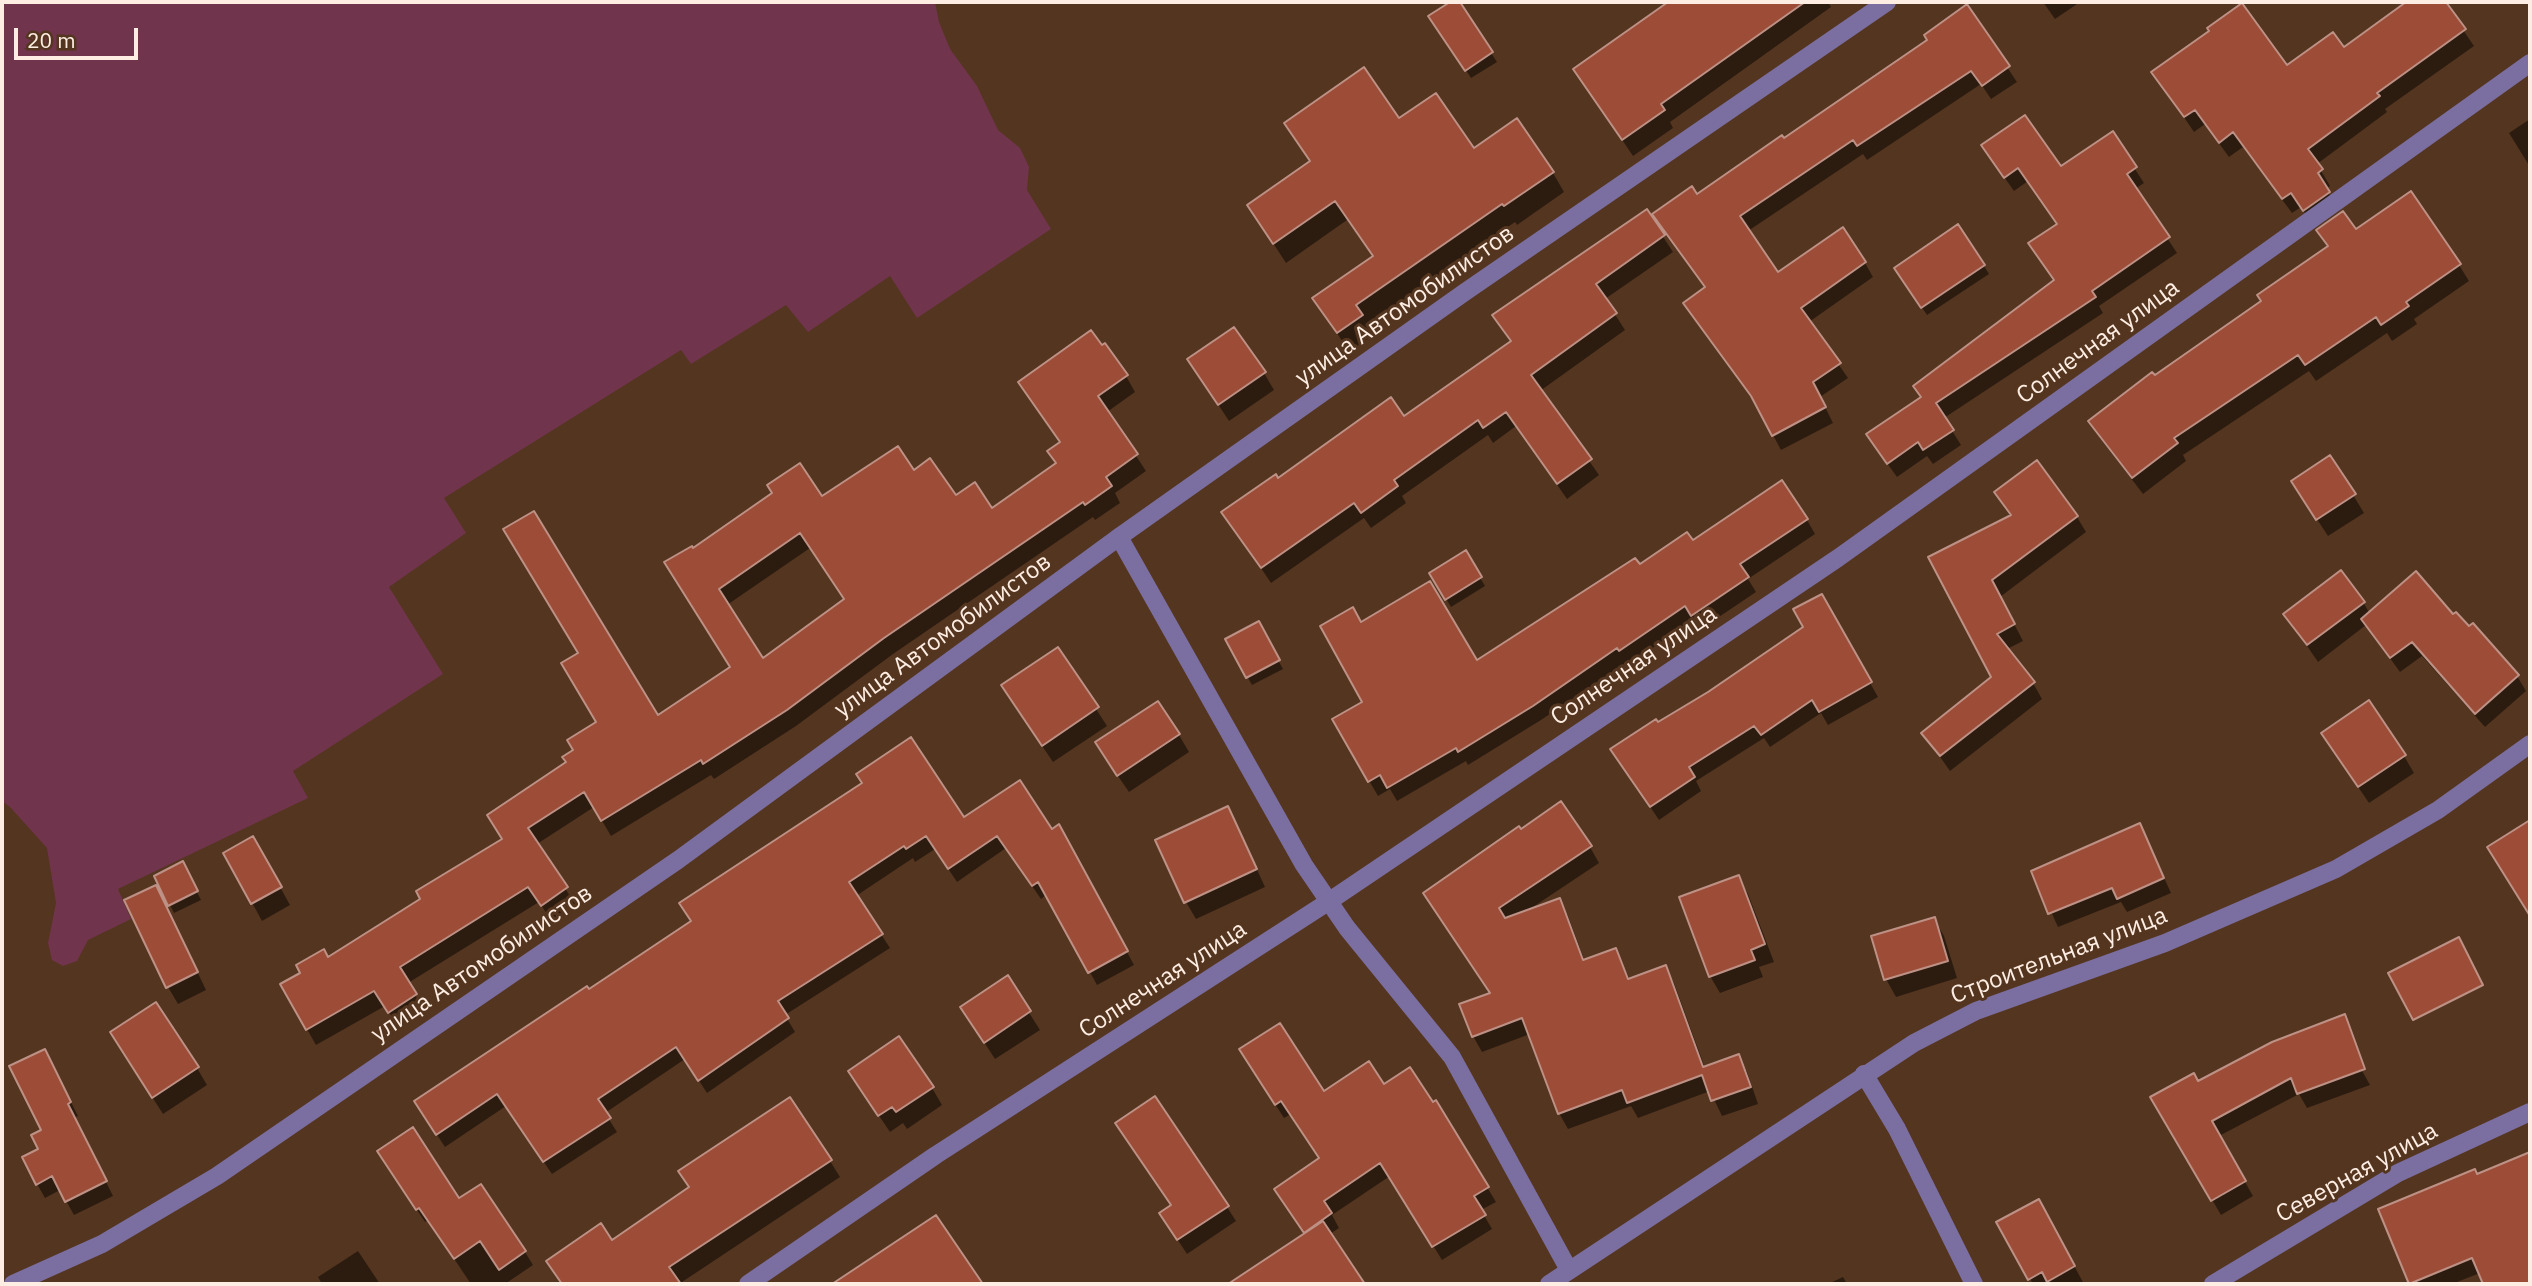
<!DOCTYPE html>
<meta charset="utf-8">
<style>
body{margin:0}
#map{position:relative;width:2532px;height:1286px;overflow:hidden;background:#54351f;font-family:"IBM Plex Sans",sans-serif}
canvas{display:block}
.frame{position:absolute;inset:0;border:4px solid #feede3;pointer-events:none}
.scale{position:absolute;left:14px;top:28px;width:124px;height:32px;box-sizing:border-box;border:4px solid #feede3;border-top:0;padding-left:9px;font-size:21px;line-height:24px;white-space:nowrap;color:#feede3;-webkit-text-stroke:5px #54351f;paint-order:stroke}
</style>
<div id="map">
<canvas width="2532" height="1286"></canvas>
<div class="frame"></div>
<div class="scale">20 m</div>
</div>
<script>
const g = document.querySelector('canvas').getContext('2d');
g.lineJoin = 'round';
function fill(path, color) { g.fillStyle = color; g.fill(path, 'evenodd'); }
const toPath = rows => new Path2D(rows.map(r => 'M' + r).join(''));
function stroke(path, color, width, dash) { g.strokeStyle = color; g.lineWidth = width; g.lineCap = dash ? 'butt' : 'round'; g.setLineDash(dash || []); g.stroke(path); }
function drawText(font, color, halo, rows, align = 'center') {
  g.font = font + ' "IBM Plex Sans",sans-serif'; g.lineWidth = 6; g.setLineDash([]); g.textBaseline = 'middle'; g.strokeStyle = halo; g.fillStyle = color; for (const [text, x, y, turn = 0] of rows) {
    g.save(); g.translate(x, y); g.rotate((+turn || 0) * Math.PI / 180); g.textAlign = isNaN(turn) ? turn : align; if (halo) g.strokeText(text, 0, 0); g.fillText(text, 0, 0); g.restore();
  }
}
fill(toPath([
 [2,2,935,2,939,22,950,49,977,86,998,130,1020,148,1029,167,1027,190,1051,229,917,318,890,276,808,332,786,305,691,364,681,350,444,498,466,533,389,587,443,674,293,771,308,798,118,889,131,919,88,940,77,961,63,966,52,960,48,943,56,903,47,848,10,807,2,801]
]), '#71344d');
fill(toPath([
 [1453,2,1458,2,1497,62,1471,78,1431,17],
 [1671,2,1828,2,1831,7,1670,122,1673,128,1633,156,1575,70],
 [2043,2,2080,2,2055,19],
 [2409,2,2444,2,2474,46,2385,109,2387,112,2317,164,2330,186,2326,189,2338,208,2313,225,2301,207,2292,213,2243,147,2229,157,2205,124,2194,132,2154,73,2287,68,2343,50],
 [1967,7,2017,82,1991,99,1981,84,1867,160,1863,154,1748,231,1778,274,1865,263,1873,277,1809,322,1848,378,1820,397,1833,423,1781,450,1758,407,1685,303,1706,289,1663,229,1697,196,1929,41],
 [2530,119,2530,167,2509,133],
 [1399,121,1474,150,1553,173,1564,192,1517,225,1515,222,1367,325,1373,335,1349,352,1315,298,1374,258,1347,220,1286,263,1249,206],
 [2112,134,2144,183,2135,189,2177,253,2099,306,2103,313,1944,418,1961,445,1933,464,1927,456,1897,477,1877,449,1922,398,2055,281,2030,244,2058,225,2028,181,2014,191,1992,160,2060,169],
 [1646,211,1673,252,1605,299,1625,330,1540,391,1599,475,1567,499,1516,426,1493,443,1488,435,1402,496,1406,503,1371,528,1364,518,1271,583,1224,513,1278,480,1404,419,1512,342,1504,331],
 [2319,230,2356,232,2459,265,2469,281,2414,319,2417,324,2392,341,2387,333,2316,381,2309,371,2183,455,2186,461,2143,494,2100,438,2091,421,2263,302,2329,248],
 [1984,266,1989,274,1927,315,1901,277],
 [1189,360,1264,373,1274,390,1229,421],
 [1126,376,1135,392,1107,412,1146,471,1115,493,1120,503,1095,520,1093,517,893,654,796,726,714,779,711,775,611,836,594,807,537,844,575,904,551,920,539,902,408,983,425,1011,399,1028,385,1006,316,1045,282,985,327,959,422,899,504,840,657,718,732,668,693,551,822,498,913,472,956,497,991,510,1057,464,1061,443,1030,398],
 [810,548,845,600,763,660,727,605],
 [2330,457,2364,513,2328,536,2303,498],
 [1996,492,2077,517,2086,532,2000,597,2023,641,2007,649,2033,683,2042,699,1950,771,1924,734,1993,678,1931,558,2012,517],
 [1807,520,1815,534,1748,579,1756,592,1701,629,1694,620,1629,664,1627,662,1541,720,1468,765,1466,761,1397,801,1390,789,1378,796,1334,720,1364,703,1360,624,1477,662,1639,567,1692,542],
 [1465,553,1485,586,1451,607,1431,573],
 [1821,596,1878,697,1828,725,1821,713,1770,747,1764,738,1696,781,1701,791,1659,820,1621,763,1657,724,1709,693,1805,628],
 [2363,602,2370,614,2453,617,2517,676,2526,691,2485,727,2422,656,2400,672,2366,625,2318,662,2286,615],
 [1258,624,1283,669,1252,685,1227,640],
 [1058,650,1107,726,1053,762,1013,703],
 [1179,735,1189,752,1129,792,1107,760],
 [2333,750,2404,756,2414,773,2369,803],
 [964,819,1052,831,1066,839,1134,965,1097,985,1047,894,1041,899,1006,848,957,882,935,849,915,862,913,858,856,896,890,948,785,1015,795,1032,707,1093,685,1059,605,1113,617,1132,552,1174,506,1106,445,1147,424,1115,589,992,692,922],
 [2140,825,2171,893,2127,912,2121,902,2058,927,2033,872],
 [1237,826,1265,887,1196,919,1186,902],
 [253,838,290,905,262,921,225,853],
 [1590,847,1599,863,1530,909,1559,900,1568,916,1585,962,1615,950,1630,980,1665,967,1674,983,1705,1068,1738,1057,1747,1072,1758,1104,1722,1116,1710,1091,1638,1118,1631,1106,1568,1129,1559,1113,1530,1034,1482,1052,1473,1036,1491,994,1425,894],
 [187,872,201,900,174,913,170,905],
 [1738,877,1748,894,1774,962,1759,967,1763,977,1720,993,1710,976],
 [165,904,206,990,178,1004,168,987],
 [1934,919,1944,936,1957,978,1896,997,1886,979],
 [1007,978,1040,1030,995,1059,973,1025],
 [2334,1020,2370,1085,2307,1108,2299,1094,2219,1136,2253,1196,2221,1215,2153,1098,2198,1083],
 [122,1050,197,1068,207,1085,163,1114],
 [1249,1064,1323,1094,1384,1086,1433,1104,1436,1102,1496,1202,1481,1210,1492,1229,1442,1260,1390,1176,1332,1215,1339,1228,1330,1234,1363,1284,1231,1284,1305,1235,1284,1203,1321,1159,1291,1114,1284,1118],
 [52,1065,78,1116,74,1118,113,1196,74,1215,60,1190,45,1198,37,1184],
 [932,1088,942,1105,907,1129,903,1123,890,1132,861,1089],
 [2530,1154,2530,1213,2506,1223,2528,1277,2530,1276,2530,1284,2484,1284,2480,1273,2452,1284,2411,1284,2381,1210,2477,1176],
 [830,1161,840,1177,679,1284,562,1284,548,1261,611,1242,690,1188],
 [387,1165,459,1200,525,1252,533,1265,505,1284,471,1284,428,1220,425,1222],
 [1172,1206,1227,1207,1236,1221,1187,1254,1170,1228],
 [936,1217,981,1284,852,1284,855,1282],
 [2048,1218,2084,1284,2033,1284,1999,1222],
 [358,1251,380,1284,322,1284,318,1277],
 [1843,1277,1847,1284,1828,1284]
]), '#0007');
const building = toPath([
 [1450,2,1460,2,1493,52,1465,71,1428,16,1450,2],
 [1668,2,1805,2,1661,104,1665,110,1622,140,1573,69,1668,2],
 [2406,2,2446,2,2466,29,2377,93,2380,96,2308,149,2323,169,2318,173,2330,192,2303,211,2291,193,2282,199,2233,132,2219,143,2195,110,2184,117,2151,72,2209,31,2207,28,2242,3,2287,65,2333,32,2344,47,2406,2],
 [1967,4,2010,66,1982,86,1971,71,1857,146,1853,140,1740,216,1778,272,1843,227,1866,262,1801,308,1841,363,1813,382,1826,407,1772,436,1751,396,1683,303,1705,287,1652,214,1692,186,1697,194,1782,135,1784,138,1927,40,1924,35,1967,4],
 [1364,67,1399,118,1436,93,1474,148,1517,118,1554,172,1504,206,1502,204,1356,305,1363,315,1337,333,1312,298,1373,256,1335,201,1273,244,1247,205,1310,161,1284,123,1364,67],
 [2025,115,2061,166,2113,131,2137,167,2127,174,2170,237,2092,291,2096,297,1936,403,1954,430,1923,450,1918,442,1887,464,1866,434,1921,397,1913,386,2054,280,2028,243,2057,224,2018,168,2004,178,1981,145,2025,115],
 [2411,191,2461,264,2406,302,2409,306,2381,325,2376,317,2305,365,2298,355,2174,438,2178,443,2132,478,2088,421,2152,372,2155,375,2261,301,2257,295,2328,246,2316,230,2343,211,2356,229,2411,191],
 [1647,209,1665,235,1596,284,1617,313,1531,375,1592,459,1557,484,1506,412,1483,428,1478,420,1394,480,1398,486,1361,513,1354,503,1261,568,1221,512,1276,474,1278,478,1391,397,1404,416,1511,341,1492,315,1647,209],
 [1958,224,1985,265,1921,308,1894,268,1958,224],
 [1234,327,1266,372,1218,405,1187,359,1234,327],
 [1091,330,1102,345,1105,343,1128,375,1098,396,1138,454,1106,477,1112,486,1085,505,1083,502,884,638,787,710,703,764,701,760,601,821,584,792,528,828,568,887,541,906,528,887,400,967,417,994,388,1013,374,991,306,1030,280,984,300,973,296,965,324,949,328,957,420,899,416,891,502,839,487,815,566,762,562,757,573,750,567,740,596,722,561,663,578,653,503,529,534,511,658,715,730,667,664,562,692,546,693,548,772,493,767,485,800,463,822,496,898,446,914,470,930,458,956,495,975,482,992,508,1056,463,1047,451,1060,442,1018,382,1091,330],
 [800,533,844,599,763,658,719,589,800,533],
 [2330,455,2356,494,2316,520,2291,481,2330,455],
 [2037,460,2078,516,1992,580,2015,624,1997,634,2035,682,1940,756,1921,733,1991,677,1928,557,2011,515,1994,492,2037,460],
 [1782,480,1808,519,1740,564,1749,577,1691,616,1685,606,1619,651,1617,648,1533,706,1458,752,1456,748,1387,788,1380,775,1368,782,1332,719,1362,702,1320,626,1353,607,1361,622,1430,581,1477,660,1635,558,1640,564,1687,532,1693,540,1782,480],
 [1466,550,1482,577,1445,600,1429,573,1466,550],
 [2341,570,2365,602,2307,645,2283,614,2341,570],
 [2416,571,2453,614,2456,612,2469,626,2473,623,2519,675,2475,714,2412,642,2390,658,2361,619,2416,571],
 [1822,594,1872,682,1819,712,1812,700,1761,735,1754,726,1689,767,1695,777,1650,807,1610,749,1656,719,1658,722,1708,692,1803,627,1793,609,1822,594],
 [1259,621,1280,660,1246,678,1225,639,1259,621],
 [1058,647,1099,707,1042,746,1001,685,1058,647],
 [2369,700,2406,755,2358,787,2321,733,2369,700],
 [1158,701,1180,734,1117,776,1095,742,1158,701],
 [911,737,964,817,1020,780,1052,829,1059,824,1128,951,1088,973,1038,882,1032,886,997,836,948,869,926,836,906,849,904,846,849,882,883,934,778,1001,789,1018,698,1081,676,1047,598,1099,611,1118,543,1162,497,1094,436,1135,414,1101,587,986,589,989,691,921,679,903,862,783,856,774,911,737],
 [1561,801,1592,846,1499,908,1505,918,1560,898,1583,960,1616,948,1628,979,1666,965,1703,1067,1739,1054,1751,1087,1711,1101,1702,1075,1627,1103,1622,1090,1558,1114,1522,1018,1472,1037,1459,1004,1490,993,1423,893,1519,826,1521,829,1561,801],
 [1228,806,1257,869,1184,903,1155,840,1228,806],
 [2530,820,2530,916,2487,847,2530,820],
 [2140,823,2164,878,2117,899,2112,888,2048,914,2031,871,2140,823],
 [253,836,282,887,251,904,223,853,253,836],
 [183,861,198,891,168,906,154,876,183,861],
 [1739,875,1765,944,1751,950,1755,960,1709,977,1679,897,1739,875],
 [156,885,198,972,166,988,124,900,156,885],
 [1935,917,1948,961,1884,980,1871,936,1935,917],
 [2459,937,2483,985,2413,1020,2388,973,2459,937],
 [1008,975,1031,1011,984,1043,960,1007,1008,975],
 [156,1002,199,1067,152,1098,110,1032,156,1002],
 [2345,1014,2365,1069,2297,1094,2291,1078,2212,1121,2246,1181,2211,1201,2150,1097,2194,1073,2198,1081,2272,1042,2345,1014],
 [1280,1023,1324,1091,1369,1061,1384,1084,1410,1067,1433,1102,1436,1100,1489,1187,1474,1196,1486,1215,1432,1247,1380,1163,1324,1201,1332,1213,1304,1233,1274,1189,1319,1158,1281,1101,1275,1105,1239,1049,1280,1023],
 [899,1036,934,1087,896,1112,892,1107,878,1116,848,1071,899,1036],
 [45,1049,71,1102,68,1104,107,1181,65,1202,52,1176,36,1185,22,1157,38,1149,31,1135,41,1130,9,1066,45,1049],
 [1155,1096,1229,1206,1177,1240,1159,1213,1171,1205,1115,1123,1155,1096],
 [790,1097,832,1160,669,1267,681,1284,562,1284,546,1261,601,1223,612,1240,689,1187,678,1171,790,1097],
 [413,1127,459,1198,481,1184,526,1251,499,1270,480,1241,454,1259,419,1208,416,1210,377,1151,413,1127],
 [2530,1152,2530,1284,2483,1284,2472,1258,2409,1284,2378,1209,2475,1169,2477,1174,2530,1152],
 [2039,1199,2075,1266,2047,1282,2042,1272,2028,1280,1996,1222,2039,1199],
 [936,1215,983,1284,832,1284,936,1215],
 [1323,1221,1365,1284,1228,1284,1323,1221]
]);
fill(building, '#9d4d37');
stroke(building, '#bd9185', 2);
stroke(toPath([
 [1119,537,1304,865,1347,928,1452,1057,1569,1270]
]), '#7b6ea0', 18);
stroke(toPath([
 [1864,1074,1897,1129,1974,1284],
 [13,1284,102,1244,217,1176,678,860,1119,537,1465,292,1887,2],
 [748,1284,936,1155,1328,902,1838,558,2530,63],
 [1549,1284,1914,1043,1976,1011,2165,943,2336,869,2438,810,2530,744],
 [2213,1284,2398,1173,2530,1112]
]), '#7b6ea0', 18);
drawText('24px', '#feede3', '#54351f', [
 ["улица Автомобилистов",1405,306,-35],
 ["Солнечная улица",2098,342,-36],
 ["улица Автомобилистов",943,636,-36],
 ["Солнечная улица",1634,666,-34],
 ["Строительная улица",2059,956,-21],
 ["улица Автомобилистов",482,964,-34],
 ["Солнечная улица",1163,980,-33],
 ["Северная улица",2357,1173,-29]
]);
</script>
